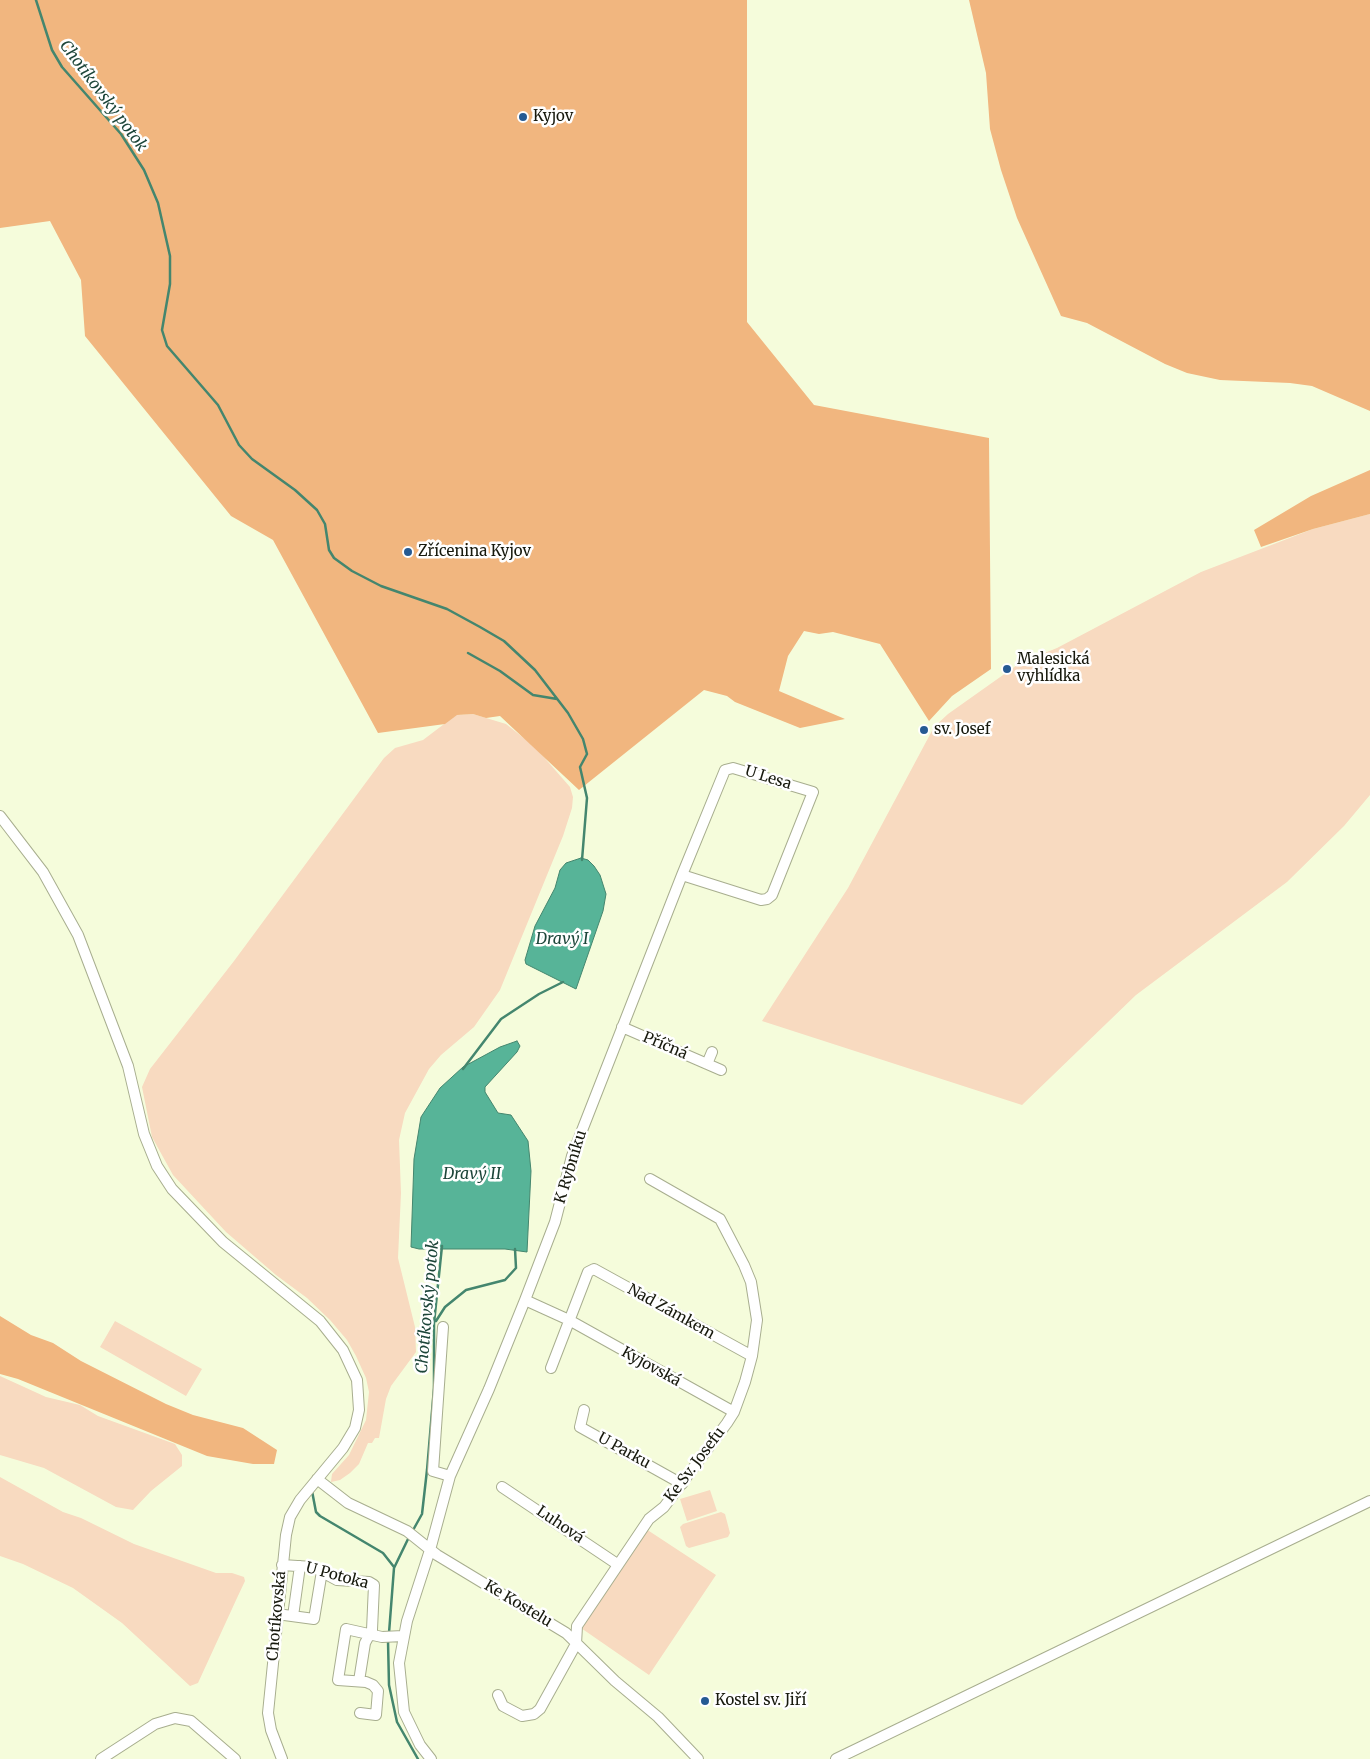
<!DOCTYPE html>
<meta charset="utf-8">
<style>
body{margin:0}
canvas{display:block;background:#f5fcdb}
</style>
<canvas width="1370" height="1759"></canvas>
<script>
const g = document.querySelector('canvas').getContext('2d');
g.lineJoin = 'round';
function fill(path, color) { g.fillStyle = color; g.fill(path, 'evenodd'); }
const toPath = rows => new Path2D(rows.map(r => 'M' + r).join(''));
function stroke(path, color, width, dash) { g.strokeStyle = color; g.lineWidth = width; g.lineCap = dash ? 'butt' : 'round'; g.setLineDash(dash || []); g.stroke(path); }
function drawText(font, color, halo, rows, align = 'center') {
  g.font = font + ' Merriweather,serif'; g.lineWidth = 5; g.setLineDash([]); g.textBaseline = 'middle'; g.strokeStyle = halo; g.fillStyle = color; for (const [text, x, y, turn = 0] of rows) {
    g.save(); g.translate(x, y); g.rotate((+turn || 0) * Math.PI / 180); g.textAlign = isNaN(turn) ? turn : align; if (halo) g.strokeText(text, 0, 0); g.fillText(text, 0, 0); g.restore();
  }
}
fill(toPath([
 [1370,514,1370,795,1344,826,1287,882,1136,995,1022,1105,762,1021,848,888,934,727,948,714,1020,663,1057,648,1201,572,1313,529],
 [473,714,506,724,535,747,570,787,573,797,572,808,563,836,500,990,474,1027,441,1055,429,1069,405,1113,399,1140,401,1193,398,1258,415,1327,416,1352,391,1386,386,1399,379,1438,375,1438,372,1443,368,1443,359,1464,350,1473,340,1480,331,1482,332,1474,349,1455,366,1420,369,1392,366,1378,356,1356,347,1340,330,1320,307,1298,276,1275,226,1232,173,1175,152,1137,142,1087,150,1069,234,961,384,758,395,748,423,740,456,715],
 [115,1321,202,1369,186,1396,100,1347],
 [0,1376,46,1397,80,1405,98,1416,175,1444,182,1455,182,1466,151,1491,133,1510,116,1507,44,1468,0,1455],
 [0,1477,63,1512,81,1518,134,1544,216,1573,232,1573,244,1577,245,1581,237,1598,198,1683,190,1686,122,1623,73,1588,23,1564,0,1556],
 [710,1490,717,1511,687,1521,680,1499],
 [721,1512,725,1514,730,1533,728,1537,689,1548,686,1546,680,1527,683,1524],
 [646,1529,716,1575,649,1675,581,1628]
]), '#f8dac0');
fill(toPath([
 [0,0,747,0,747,322,814,405,989,438,991,669,952,696,929,721,880,644,833,632,819,634,804,631,788,656,779,691,845,719,800,728,735,702,727,696,704,690,579,790,500,716,486,718,473,714,457,715,445,724,378,733,273,540,231,516,85,336,81,280,50,221,0,228],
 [969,0,1370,0,1370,411,1312,386,1290,383,1220,380,1187,373,1165,364,1087,323,1061,316,1017,218,1001,170,990,129,986,73],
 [1370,470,1370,514,1313,529,1261,547,1254,530,1311,496],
 [0,1316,31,1335,53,1343,81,1361,166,1404,193,1415,243,1428,277,1450,274,1464,253,1464,207,1456,18,1379,0,1374]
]), '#f1b67f');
const water = toPath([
 [581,858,588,860,594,866,600,875,606,894,603,911,576,989,526,964,525,960,535,926,555,888,560,870,566,863,581,858],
 [517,1041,520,1046,517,1052,485,1087,485,1092,498,1113,511,1115,528,1141,531,1171,527,1252,505,1249,419,1249,411,1247,414,1159,421,1117,440,1088,463,1067,500,1047,517,1041]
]);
fill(water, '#57b498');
stroke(water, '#44866e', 1);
stroke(toPath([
 [36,0,52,50,62,67,121,134,144,170,158,203,170,256,170,284,162,330,167,346,218,405,239,445,252,459,295,490,317,510,325,524,329,550,334,558,352,571,381,586,447,609,480,627,504,641,535,670,568,713,583,739,587,754,580,767,587,798,582,860],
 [468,653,500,671,533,695,557,699],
 [463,1069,501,1019,539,994,563,982],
 [436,1321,445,1307,466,1290,505,1280,516,1268,515,1249],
 [312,1491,316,1512,320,1516,383,1553,394,1567],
 [412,1532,422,1514,427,1470,434,1388,434,1323,442,1246],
 [389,1633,394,1568,409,1537],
 [388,1641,389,1685,397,1722,418,1759]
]), '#44866e', 2.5);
const minor = toPath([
 [0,816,43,872,78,935,128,1066,144,1134,157,1166,172,1189,223,1242,320,1321,343,1350,357,1380,359,1410,355,1428,343,1448,300,1500,290,1517,286,1535,268,1713,271,1730,282,1759],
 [622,1027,721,1070],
 [707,1064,712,1052],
 [525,1300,569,1320,734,1412],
 [443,1327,433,1471,450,1476],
 [551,1368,588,1272,594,1269,752,1356],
 [584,1410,580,1427,682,1484],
 [317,1479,348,1503,407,1531,437,1555,566,1633,615,1681,658,1717,698,1759],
 [502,1487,617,1564],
 [282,1565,313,1567,337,1580,369,1582,374,1585,372,1630,365,1643,359,1681],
 [277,1614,314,1619,322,1571],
 [293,1616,300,1566],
 [498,1695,503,1706,522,1716,534,1714,540,1709,576,1644,577,1626,649,1519,664,1507,727,1423,734,1412,745,1382,752,1356,757,1320,751,1282,744,1265,720,1219,650,1179],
 [360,1713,376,1715,378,1691,373,1685,366,1682,338,1680,346,1629,382,1637,403,1636],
 [101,1759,155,1724,175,1718,191,1721,235,1759],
 [431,1759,420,1745,404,1712,399,1663,407,1621,430,1550,450,1476,489,1389,525,1300,555,1222,572,1156,682,875,725,770,733,768,813,792,772,895,767,899,761,900,682,875],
 [836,1759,1370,1501]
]);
stroke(minor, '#a8ae8f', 12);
stroke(minor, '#fff', 10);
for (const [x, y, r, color] of [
 [523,117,5,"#255a93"],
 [408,552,5,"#255a93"],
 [1007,669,5,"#255a93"],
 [924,730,5,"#255a93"],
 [705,1701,5,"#255a93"]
]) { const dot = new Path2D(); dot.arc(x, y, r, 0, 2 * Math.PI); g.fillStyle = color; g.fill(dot); stroke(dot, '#fff', 2); }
drawText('15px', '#17190d', '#fff', [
 ["Kyjov",533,117],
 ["Zřícenina Kyjov",418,552],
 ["Malesická",1017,660],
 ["vyhlídka",1017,677],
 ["sv. Josef",934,730],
 ["Kostel sv. Jiří",715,1701]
], 'left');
drawText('15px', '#17190d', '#fff', [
 ["U Lesa",768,778,17],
 ["Příčná",665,1046,23],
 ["K Rybníku",571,1167,-73],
 ["Nad Zámkem",671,1312,29],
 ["Kyjovská",651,1367,29],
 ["U Parku",624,1451,29],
 ["Ke Sv. Josefu",695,1465,-53],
 ["Luhová",560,1525,34],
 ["U Potoka",337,1576,15],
 ["Ke Kostelu",518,1604,31],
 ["Chotíkovská",277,1616,-85]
]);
drawText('italic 16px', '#1c4539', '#fff', [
 ["Chotíkovský potok",103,96,53],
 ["Dravý I",562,939],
 ["Dravý II",472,1174],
 ["Chotíkovský potok",428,1307,-85]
]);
</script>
